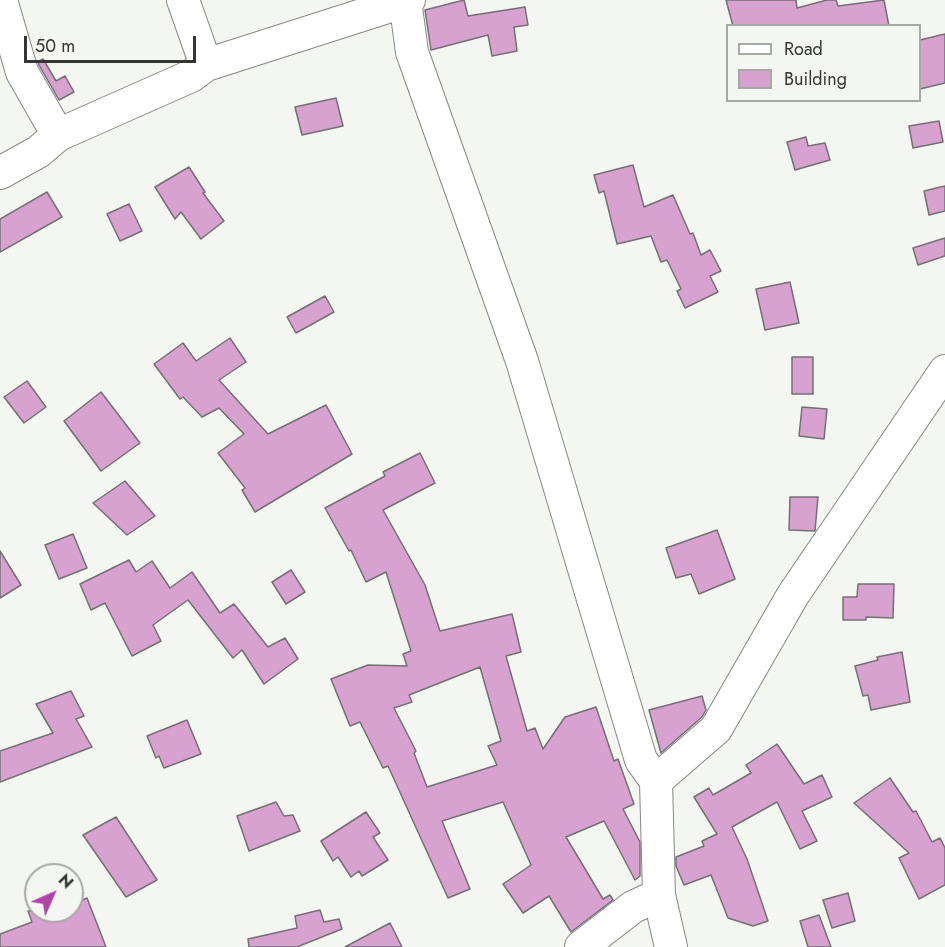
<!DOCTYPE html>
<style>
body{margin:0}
#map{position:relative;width:945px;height:947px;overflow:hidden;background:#f4f6f1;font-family:Jost,sans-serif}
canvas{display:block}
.legend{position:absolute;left:726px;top:24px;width:195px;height:78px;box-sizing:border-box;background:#f4f6f1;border:2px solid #a7a9a5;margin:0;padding:8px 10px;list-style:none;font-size:18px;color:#343533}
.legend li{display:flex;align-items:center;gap:12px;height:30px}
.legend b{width:30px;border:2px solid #a7a9a5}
.north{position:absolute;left:24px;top:863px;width:60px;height:60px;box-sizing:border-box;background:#f4f6f1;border:2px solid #a7a9a5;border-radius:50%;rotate:45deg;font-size:16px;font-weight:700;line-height:24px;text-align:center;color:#343533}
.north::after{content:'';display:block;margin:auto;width:21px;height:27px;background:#af45a7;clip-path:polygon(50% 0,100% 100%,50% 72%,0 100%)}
.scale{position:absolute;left:24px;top:36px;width:172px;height:27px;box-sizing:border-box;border:3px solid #343533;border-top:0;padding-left:8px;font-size:18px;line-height:21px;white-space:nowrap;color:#343533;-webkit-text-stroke:4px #f4f6f1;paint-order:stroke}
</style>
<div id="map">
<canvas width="945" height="947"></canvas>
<ul class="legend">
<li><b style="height:8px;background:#fff"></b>Road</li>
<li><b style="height:16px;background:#d7a1d0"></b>Building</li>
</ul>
<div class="north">N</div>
<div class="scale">50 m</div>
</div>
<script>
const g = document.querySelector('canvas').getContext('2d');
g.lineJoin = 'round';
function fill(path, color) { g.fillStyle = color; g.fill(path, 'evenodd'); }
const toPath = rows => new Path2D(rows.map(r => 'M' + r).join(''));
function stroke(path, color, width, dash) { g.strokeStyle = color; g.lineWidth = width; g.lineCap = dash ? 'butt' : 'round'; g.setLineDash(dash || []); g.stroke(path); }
const building = toPath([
 [464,0,468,16,525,7,528,25,514,27,517,51,492,56,488,35,431,50,425,10,464,0],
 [726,0,796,0,797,8,827,0,836,0,838,6,884,0,889,26,733,26,726,0],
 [945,34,945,83,920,89,920,40,945,34],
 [43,59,56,81,65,76,74,92,59,100,39,65,38,62,43,59],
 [336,98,343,126,302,135,295,107,336,98],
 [939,121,943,142,913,148,909,126,939,121],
 [806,137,808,146,825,143,830,160,795,170,787,142,806,137],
 [633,165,644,207,673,195,690,234,693,233,701,255,710,250,721,271,710,276,718,292,685,308,677,291,681,289,667,260,661,262,651,236,617,244,604,191,599,193,594,175,633,165],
 [189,167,205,192,203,193,224,221,201,239,181,212,175,219,155,187,189,167],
 [945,186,945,211,929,215,924,191,945,186],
 [47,192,62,217,0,252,0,219,47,192],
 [129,204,142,231,120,241,107,214,129,204],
 [945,238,945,256,918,265,913,248,945,238],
 [790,282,799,323,765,330,756,289,790,282],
 [325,296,334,312,296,333,287,317,325,296],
 [230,338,246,362,219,380,268,434,326,405,352,454,255,512,242,490,245,488,218,453,244,434,219,408,202,417,183,397,180,399,154,364,183,343,196,361,230,338],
 [792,357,813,357,813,394,792,394,792,357],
 [27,381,46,407,24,423,4,397,27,381],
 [101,392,140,443,101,471,64,421,101,392],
 [802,407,827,409,824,439,799,436,802,407],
 [420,453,435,483,383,510,425,585,440,631,512,614,521,652,506,656,527,731,535,728,543,749,565,717,596,707,614,761,618,759,634,804,623,809,640,842,640,876,635,880,604,821,566,837,603,899,610,895,613,900,571,932,549,896,523,913,503,884,531,865,503,802,442,821,470,889,448,898,388,766,383,768,360,722,350,726,331,679,368,665,407,666,403,654,411,651,386,572,366,582,351,550,349,551,325,508,385,476,383,472,420,453],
 [480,667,501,741,488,746,497,765,427,787,414,753,416,751,394,708,412,702,409,695,480,667],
 [125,481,155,516,127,535,93,503,125,481],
 [790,497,818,497,815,531,789,530,790,497],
 [717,530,735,579,699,594,691,574,676,578,666,548,717,530],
 [73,534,87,568,59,579,45,545,73,534],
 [0,551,21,585,0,598,0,551],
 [129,560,136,572,152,561,170,588,192,572,220,613,234,604,268,647,285,638,298,659,264,684,242,650,233,658,188,600,153,625,161,641,132,656,105,603,91,610,80,584,129,560],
 [291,570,305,592,286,604,272,582,291,570],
 [858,584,894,584,893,618,866,617,866,620,843,620,843,597,857,597,858,584],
 [902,652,910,702,871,710,868,695,863,696,855,666,878,660,877,657,902,652],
 [71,691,84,716,76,719,92,747,0,782,0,751,53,733,36,704,71,691],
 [702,696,706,710,702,717,661,753,649,710,702,696],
 [187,720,201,754,164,768,159,756,156,758,147,736,187,720],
 [777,744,804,784,822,775,832,797,802,811,817,841,800,849,777,802,732,827,747,859,768,921,753,926,728,918,711,875,684,885,676,866,676,857,704,846,702,841,717,834,694,797,709,788,713,795,751,773,746,765,777,744],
 [890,778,913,812,916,811,932,842,940,838,945,848,945,885,919,899,899,858,909,853,854,803,890,778],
 [276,802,284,816,293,815,300,831,249,851,237,816,276,802],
 [366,812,380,833,373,837,388,860,362,876,359,871,351,877,338,857,333,861,321,841,366,812],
 [116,817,157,880,126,897,83,835,116,817],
 [848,893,855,921,832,928,823,900,848,893],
 [87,898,106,947,0,947,0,934,32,922,28,911,72,911,72,905,87,898],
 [320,910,324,922,339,919,342,929,297,947,249,947,248,939,297,928,295,916,320,910],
 [819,915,831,947,808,947,800,921,819,915],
 [390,923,402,947,345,947,390,923]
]);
fill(building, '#d7a1d0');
stroke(building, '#747074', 1.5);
const minor = toPath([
 [1,0,22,72,58,135],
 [183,0,206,65],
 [405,0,412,52,522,361,641,760,656,781,659,895,671,947],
 [0,173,38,152,58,135,191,76,206,65,409,0],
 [656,781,716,729,793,595,945,371],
 [581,947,633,907,659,895]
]);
stroke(minor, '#868883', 34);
stroke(minor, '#fff', 32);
</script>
